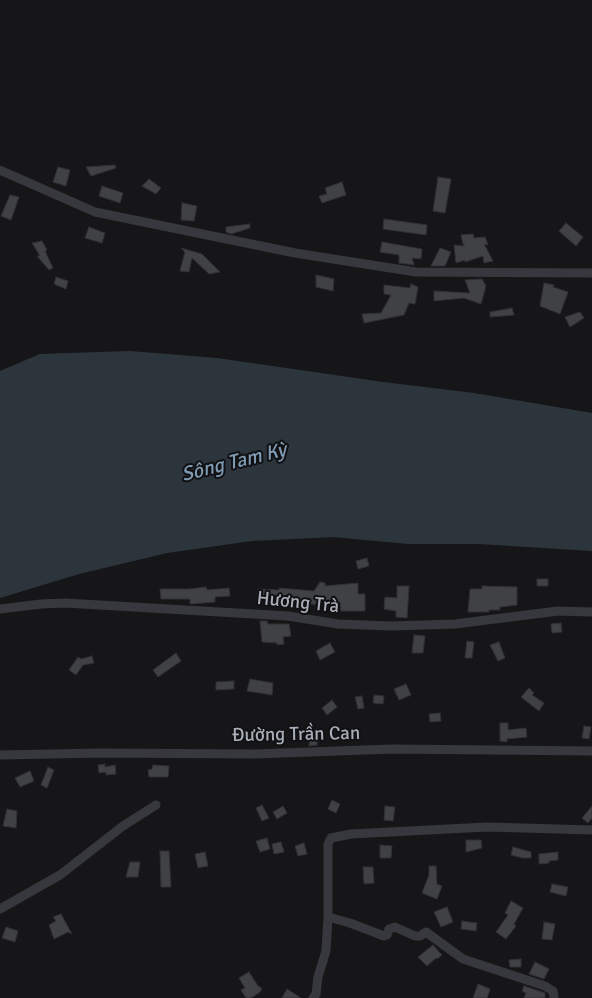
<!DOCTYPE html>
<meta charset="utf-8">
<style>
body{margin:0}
canvas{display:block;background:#161618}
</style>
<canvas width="592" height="998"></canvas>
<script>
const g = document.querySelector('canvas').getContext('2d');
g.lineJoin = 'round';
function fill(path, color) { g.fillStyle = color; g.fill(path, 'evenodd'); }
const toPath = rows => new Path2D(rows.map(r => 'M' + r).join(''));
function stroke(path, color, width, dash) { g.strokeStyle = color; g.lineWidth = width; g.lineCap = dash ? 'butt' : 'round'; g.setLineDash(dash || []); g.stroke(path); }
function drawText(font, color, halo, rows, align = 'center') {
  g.font = font + ' Signika,sans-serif'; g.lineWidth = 4; g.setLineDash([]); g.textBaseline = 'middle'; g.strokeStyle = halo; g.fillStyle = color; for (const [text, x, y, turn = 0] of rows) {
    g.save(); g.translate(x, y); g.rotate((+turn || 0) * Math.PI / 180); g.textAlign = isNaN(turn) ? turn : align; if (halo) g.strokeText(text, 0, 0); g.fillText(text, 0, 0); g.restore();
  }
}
fill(toPath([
 [130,351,217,358,383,382,474,393,592,413,592,551,479,544,408,544,333,537,252,541,167,553,79,574,0,598,0,371,40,354]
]), '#2c353c');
const building = toPath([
 [115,165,116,168,91,176,86,167,115,165],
 [58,167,70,170,66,186,53,182,58,167],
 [438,177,451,179,445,213,433,211,438,177],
 [149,179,161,188,156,194,142,186,149,179],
 [342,182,346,195,322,203,319,196,327,194,325,188,342,182],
 [102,186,123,193,120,203,99,196,102,186],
 [10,195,19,197,11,220,1,216,10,195],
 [182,203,197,206,194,221,181,220,182,203],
 [384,219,427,225,426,235,383,229,384,219],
 [566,223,583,237,576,246,559,231,566,223],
 [250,224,250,228,231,234,226,232,226,227,250,224],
 [89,227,105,233,102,243,85,238,89,227],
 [473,234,474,238,485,237,488,245,484,244,493,261,484,263,483,256,465,262,465,260,456,263,454,245,465,246,463,244,461,235,473,234],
 [42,241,47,250,45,251,53,268,49,270,37,256,40,256,32,243,42,241],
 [382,242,422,249,421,259,412,258,414,265,399,263,399,255,380,252,382,242],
 [181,248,202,254,220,272,209,274,192,258,189,272,180,271,185,252,181,248],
 [440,248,451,252,445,266,431,266,440,248],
 [316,275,334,279,333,291,316,287,316,275],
 [56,277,68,281,66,289,54,284,56,277],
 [482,279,486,286,481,304,464,298,434,301,434,291,470,293,465,280,482,279],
 [544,283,554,285,553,287,568,292,560,314,540,306,544,283],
 [411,284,418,287,415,304,409,303,404,315,364,323,362,314,381,313,391,295,384,294,384,285,410,288,411,284],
 [512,308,514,315,490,317,490,312,512,308],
 [580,312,584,318,570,327,565,317,580,312],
 [367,558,369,566,358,569,356,561,367,558],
 [537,579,548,579,548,586,537,586,537,579],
 [320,582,325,583,325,586,358,583,358,594,365,594,365,611,341,611,340,602,328,603,318,599,315,605,305,602,305,600,295,598,267,597,267,596,257,595,258,589,279,590,279,588,314,591,320,582],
 [397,586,409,586,407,618,396,617,396,611,384,609,385,597,397,598,397,586],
 [482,586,517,587,517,605,500,607,500,610,489,610,489,612,468,612,470,589,482,589,482,586],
 [206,587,207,590,229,588,230,596,215,597,215,602,190,604,190,599,161,599,160,589,189,589,206,587],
 [260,621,267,621,268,624,289,624,291,636,283,637,284,644,277,645,277,643,262,642,260,621],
 [561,623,562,632,552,633,551,624,561,623],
 [414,635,425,636,423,653,412,653,414,635],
 [467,641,474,642,472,658,465,658,467,641],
 [499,642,505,658,498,661,490,645,499,642],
 [330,643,335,652,320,660,316,651,330,643],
 [176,653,181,661,158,677,153,670,176,653],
 [92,656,94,663,83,665,76,675,69,670,78,657,81,659,92,656],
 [250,679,273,683,272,695,247,691,250,679],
 [234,681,234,689,216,690,216,682,234,681],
 [406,684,411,695,399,700,394,689,406,684],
 [529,688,534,693,532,695,544,703,539,711,521,697,529,688],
 [374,695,384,696,383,704,373,703,374,695],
 [362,696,364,708,358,709,355,697,362,696],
 [332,700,337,707,327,715,322,708,332,700],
 [440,713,441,721,430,722,429,714,440,713],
 [500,723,508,723,508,730,526,728,527,737,507,739,507,742,500,741,500,723],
 [584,726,591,727,589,739,582,738,584,726],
 [310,730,318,731,317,745,309,746,310,730],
 [105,764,105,767,115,765,116,774,106,775,106,772,99,773,98,765,105,764],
 [153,765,169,766,168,777,149,777,148,770,152,769,153,765],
 [48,767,54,770,47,788,41,785,48,767],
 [30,771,34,781,20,787,15,778,30,771],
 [332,800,340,804,336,813,328,809,332,800],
 [262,805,269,818,262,821,256,808,262,805],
 [283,806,287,813,277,819,273,812,283,806],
 [385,806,395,807,393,821,384,820,385,806],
 [592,806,592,818,588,823,582,818,592,806],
 [7,809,17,811,16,828,3,826,7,809],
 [267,838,270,849,260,852,256,841,267,838],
 [466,840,481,840,482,848,466,852,466,840],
 [281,842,284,852,274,854,272,844,281,842],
 [304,843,307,854,298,856,295,846,304,843],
 [380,845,392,846,391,858,380,858,380,845],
 [513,847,531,852,531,858,523,858,511,855,513,847],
 [160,851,169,851,171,887,161,887,160,851],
 [205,852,208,866,198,868,195,854,205,852],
 [558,852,558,860,549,861,549,863,539,864,539,854,558,852],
 [130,862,140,862,138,877,126,877,130,862],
 [429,866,436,866,437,884,442,886,437,899,422,893,429,875,429,866],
 [363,867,373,867,374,883,364,884,363,867],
 [552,884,568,887,566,896,550,892,552,884],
 [511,901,523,908,514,924,516,926,506,939,496,932,508,915,505,913,511,901],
 [447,907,453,922,441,927,434,912,447,907],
 [61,914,72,934,68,932,54,939,49,925,56,921,53,917,61,914],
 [462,921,477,923,476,931,461,929,462,921],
 [544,922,555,924,552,940,542,939,544,922],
 [6,927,18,931,15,942,2,938,6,927],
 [433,945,442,955,437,959,436,958,427,966,418,957,433,945],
 [521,959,521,967,510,967,509,960,521,959],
 [535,962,549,969,544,979,529,974,535,962],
 [249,972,258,986,262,988,260,992,251,998,246,998,241,990,245,988,239,978,249,972],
 [478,984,490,989,487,998,473,998,478,984],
 [524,986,545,993,545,998,524,998,526,993,522,991,524,986],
 [287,989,301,998,282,998,287,989]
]);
fill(building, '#404145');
stroke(building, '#303034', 1);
stroke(toPath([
 [0,170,95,212,295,253,416,272,592,273],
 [0,609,41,604,65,603,288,616,338,624,391,626,455,624,558,611,592,612],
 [0,755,101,753,255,754,392,749,592,751],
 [0,909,60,875,123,826,156,805],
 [328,917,350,923,384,936,387,935,389,929,395,927,415,936,420,936,426,932,463,959,545,986,553,991,554,998],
 [313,998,316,994,318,977,326,951,328,917,328,844,331,838,351,834,487,827,592,830]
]), '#37383d', 9);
drawText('19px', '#a8adb8', '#111113', [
 ["Hương Trà",298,603,6],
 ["Đường Trần Can",296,735,-1]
]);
drawText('italic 20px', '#7f9bb3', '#111113', [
 ["Sông Tam Kỳ",234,463,-14]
]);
</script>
